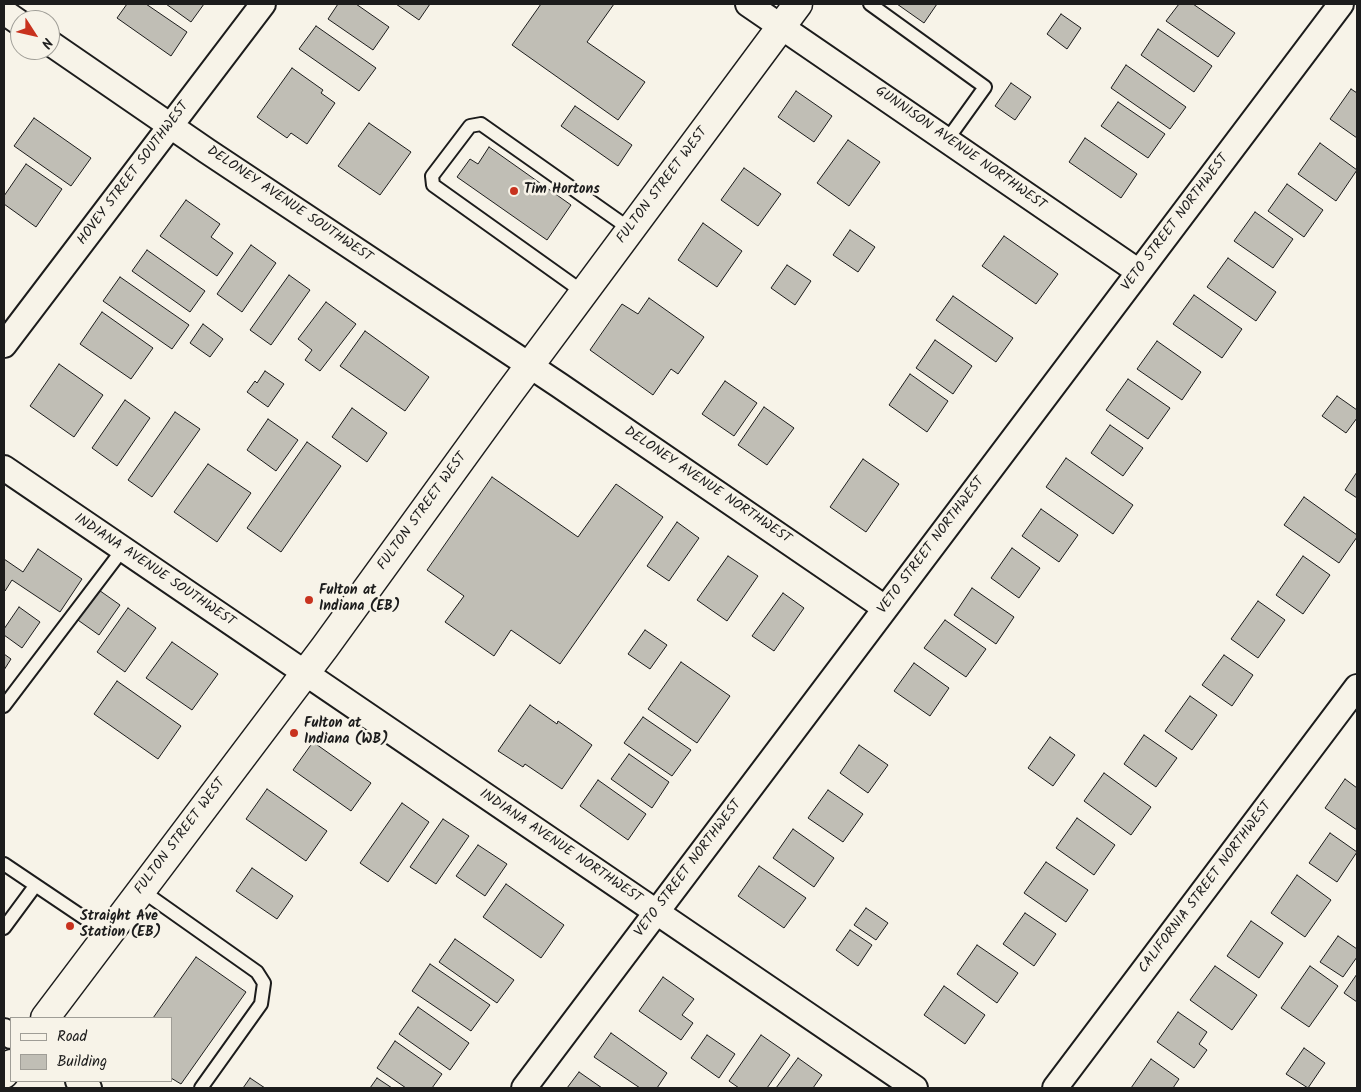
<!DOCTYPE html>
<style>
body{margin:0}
#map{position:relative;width:1361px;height:1092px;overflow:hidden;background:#f7f3e8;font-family:Kalam,sans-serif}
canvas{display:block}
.frame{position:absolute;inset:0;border:5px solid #1c1c1c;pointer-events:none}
.legend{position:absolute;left:10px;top:1017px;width:162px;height:65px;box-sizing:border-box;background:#f7f3e8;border:1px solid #9f9d96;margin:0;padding:6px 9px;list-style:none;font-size:15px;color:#1c1c1c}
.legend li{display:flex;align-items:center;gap:10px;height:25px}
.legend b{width:25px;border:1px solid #9f9d96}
.north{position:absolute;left:10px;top:10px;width:50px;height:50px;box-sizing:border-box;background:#f7f3e8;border:1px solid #9f9d96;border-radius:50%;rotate:125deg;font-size:14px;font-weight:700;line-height:20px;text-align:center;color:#1c1c1c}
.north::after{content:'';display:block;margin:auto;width:18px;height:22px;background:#c8321e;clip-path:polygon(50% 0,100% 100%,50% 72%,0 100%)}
</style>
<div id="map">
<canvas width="1361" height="1092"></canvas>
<div class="frame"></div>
<ul class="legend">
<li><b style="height:6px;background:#f7f3e8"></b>Road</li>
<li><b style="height:14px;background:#c0beb5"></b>Building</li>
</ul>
<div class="north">N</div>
</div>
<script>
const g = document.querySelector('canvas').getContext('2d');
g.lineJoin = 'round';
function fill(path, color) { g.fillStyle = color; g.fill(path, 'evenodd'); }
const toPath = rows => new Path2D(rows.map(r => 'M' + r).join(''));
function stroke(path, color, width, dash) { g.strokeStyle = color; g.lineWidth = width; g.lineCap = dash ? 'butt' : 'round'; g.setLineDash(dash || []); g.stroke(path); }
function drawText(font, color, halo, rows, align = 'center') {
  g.font = font + ' Kalam,sans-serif'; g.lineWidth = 5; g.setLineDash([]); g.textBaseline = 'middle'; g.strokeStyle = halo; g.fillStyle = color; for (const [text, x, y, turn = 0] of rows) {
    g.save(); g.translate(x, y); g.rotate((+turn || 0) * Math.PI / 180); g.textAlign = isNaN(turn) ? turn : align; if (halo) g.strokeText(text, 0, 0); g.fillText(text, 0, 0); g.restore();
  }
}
const building = toPath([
 [127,4,146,4,187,32,171,56,117,18,127,4],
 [166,4,204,4,191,22,166,4],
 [338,4,356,4,389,27,373,50,328,19,338,4],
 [396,4,430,4,419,20,396,4],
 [541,4,614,4,587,42,645,82,618,120,512,45,541,4],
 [897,4,937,4,924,23,897,4],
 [1179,4,1193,4,1235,33,1218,57,1166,21,1179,4],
 [1061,14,1081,28,1067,49,1047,34,1061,14],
 [316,26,376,68,359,91,299,49,316,26],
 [1158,29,1212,66,1194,92,1141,55,1158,29],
 [1126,65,1186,107,1170,129,1111,88,1126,65],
 [292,68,323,90,321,93,335,103,307,144,291,133,287,138,257,117,292,68],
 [1011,83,1031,97,1015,120,995,106,1011,83],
 [1351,89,1357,93,1357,138,1330,119,1351,89],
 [796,91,832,116,814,142,778,117,796,91],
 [1118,102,1165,134,1148,158,1101,126,1118,102],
 [575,106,632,145,618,166,561,126,575,106],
 [34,118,91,158,71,186,14,146,34,118],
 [369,123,411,152,380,195,338,166,369,123],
 [1085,138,1137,174,1121,198,1069,162,1085,138],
 [848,140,880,162,849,206,817,183,848,140],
 [1320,143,1357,170,1336,201,1298,174,1320,143],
 [489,147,571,205,547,240,457,177,470,159,478,164,489,147],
 [26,164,62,189,36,227,4,204,4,196,26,164],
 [744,168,781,194,758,226,721,200,744,168],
 [1287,184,1323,210,1304,237,1268,211,1287,184],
 [186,200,220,224,211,237,233,253,217,276,160,236,186,200],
 [1255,212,1293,239,1273,268,1234,241,1255,212],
 [703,223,742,251,717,287,678,260,703,223],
 [850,230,875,247,858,272,833,255,850,230],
 [1004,236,1058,274,1036,304,982,266,1004,236],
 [251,245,276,263,242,312,217,294,251,245],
 [147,250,205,291,190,312,132,271,147,250],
 [1228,258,1276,292,1256,321,1207,287,1228,258],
 [787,265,811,281,795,305,771,288,787,265],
 [289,275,310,290,271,345,250,330,289,275],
 [120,277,189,325,172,349,103,301,120,277],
 [1194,295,1242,329,1222,358,1173,324,1194,295],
 [953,296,1013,338,996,362,936,320,953,296],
 [649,298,704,337,678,374,671,369,653,395,590,350,622,304,638,314,649,298],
 [326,302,356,324,320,371,305,360,312,350,298,339,326,302],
 [102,312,153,348,131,379,80,344,102,312],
 [203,324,223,339,210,357,190,343,203,324],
 [365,331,429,377,405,411,340,366,365,331],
 [935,340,972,366,953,394,916,368,935,340],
 [1157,341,1201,372,1182,400,1137,369,1157,341],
 [59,364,103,395,74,437,30,406,59,364],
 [265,371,284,384,268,407,247,392,255,381,257,383,265,371],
 [910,374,948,401,927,432,889,405,910,374],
 [1128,379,1170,408,1148,439,1106,410,1128,379],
 [725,381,757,403,734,436,702,414,725,381],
 [1337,396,1357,410,1357,418,1346,433,1322,416,1337,396],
 [125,400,150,418,117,466,92,448,125,400],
 [764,407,794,428,767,465,738,445,764,407],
 [352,408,387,433,367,462,332,437,352,408],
 [175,412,200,429,152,497,128,480,175,412],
 [268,419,298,440,276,471,247,450,268,419],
 [1110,425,1143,448,1123,476,1091,453,1110,425],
 [307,442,341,466,281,552,247,528,307,442],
 [1066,458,1133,505,1113,534,1046,487,1066,458],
 [863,459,899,484,866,532,830,507,863,459],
 [208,464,251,493,217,542,174,512,208,464],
 [1357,472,1357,498,1345,490,1357,472],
 [492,477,578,537,616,484,663,517,560,664,511,630,494,656,445,622,464,596,427,570,492,477],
 [1304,497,1357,535,1357,537,1339,563,1284,525,1304,497],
 [1041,509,1078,535,1059,562,1022,536,1041,509],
 [677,522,699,538,669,581,647,566,677,522],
 [1012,548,1040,568,1019,598,991,578,1012,548],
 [38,549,82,579,60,612,12,580,5,591,4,590,4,559,23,572,38,549],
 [728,556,758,576,727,621,697,600,728,556],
 [1303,556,1330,575,1303,614,1276,595,1303,556],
 [96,588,120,605,99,635,75,618,96,588],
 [972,588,1014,617,996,644,954,615,972,588],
 [783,593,804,608,774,651,752,636,783,593],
 [1258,601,1285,620,1258,658,1231,639,1258,601],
 [19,607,40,622,22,648,4,635,4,629,19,607],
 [128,608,156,628,125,672,97,652,128,608],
 [945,620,986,649,966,677,924,648,945,620],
 [645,630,667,645,650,669,628,654,645,630],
 [172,642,218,674,192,710,146,678,172,642],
 [4,654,11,659,4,670,4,654],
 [1224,655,1253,675,1232,706,1202,685,1224,655],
 [681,662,730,696,697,743,648,709,681,662],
 [914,663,949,688,930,716,894,691,914,663],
 [117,681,181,726,158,759,94,714,117,681],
 [1190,696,1217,715,1192,750,1165,731,1190,696],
 [530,705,557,724,558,721,592,745,562,789,525,764,523,767,498,751,530,705],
 [643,717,691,750,672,776,624,743,643,717],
 [1144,735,1177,758,1156,787,1124,764,1144,735],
 [1050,737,1075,755,1053,786,1028,768,1050,737],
 [313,742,371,783,351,811,293,770,313,742],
 [859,745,888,765,868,793,840,773,859,745],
 [629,754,669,782,652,808,611,779,629,754],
 [1104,773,1151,807,1131,835,1084,801,1104,773],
 [1345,779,1357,788,1357,830,1325,808,1345,779],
 [598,780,646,814,628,840,580,806,598,780],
 [267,789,327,831,306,861,246,819,267,789],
 [828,790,863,814,843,842,808,818,828,790],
 [402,803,429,822,388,882,360,863,402,803],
 [1077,818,1115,845,1094,875,1056,848,1077,818],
 [443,819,469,836,436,884,410,867,443,819],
 [793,829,834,858,814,887,773,858,793,829],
 [1330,833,1357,852,1337,882,1309,863,1330,833],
 [478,845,507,864,485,896,456,876,478,845],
 [1046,862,1088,890,1066,922,1024,893,1046,862],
 [759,866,806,898,784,928,738,896,759,866],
 [252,868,293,896,277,919,236,891,252,868],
 [1297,875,1331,900,1305,937,1271,913,1297,875],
 [506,884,564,925,541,958,483,917,506,884],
 [866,908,888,923,876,940,854,925,866,908],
 [1025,913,1056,934,1034,966,1003,944,1025,913],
 [1251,921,1283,943,1259,978,1227,956,1251,921],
 [850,930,872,945,858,966,836,950,850,930],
 [1338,936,1357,949,1357,957,1343,977,1320,962,1338,936],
 [455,939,514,980,497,1003,439,962,455,939],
 [977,945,1018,973,997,1003,957,974,977,945],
 [196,957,246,992,181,1084,171,1078,171,1018,153,1018,196,957],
 [430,964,490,1005,471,1031,412,991,430,964],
 [1215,966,1257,995,1232,1030,1190,1000,1215,966],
 [1310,966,1338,986,1309,1027,1281,1008,1310,966],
 [1357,974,1357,1002,1344,993,1357,974],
 [663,977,694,999,682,1015,693,1023,681,1040,639,1011,663,977],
 [944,986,985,1015,965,1044,924,1015,944,986],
 [418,1007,469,1043,450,1070,399,1034,418,1007],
 [1178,1012,1207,1032,1199,1044,1207,1050,1194,1068,1157,1042,1178,1012],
 [611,1033,667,1073,657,1088,640,1088,594,1057,611,1033],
 [707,1035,735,1054,719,1078,691,1058,707,1035],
 [761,1035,790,1055,767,1088,739,1088,729,1081,761,1035],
 [395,1041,442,1074,432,1088,406,1088,377,1068,395,1041],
 [1304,1048,1325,1063,1308,1088,1286,1074,1304,1048],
 [798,1058,822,1075,813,1088,776,1088,798,1058],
 [1151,1059,1179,1079,1173,1088,1131,1088,1151,1059],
 [579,1072,602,1088,567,1088,579,1072],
 [250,1078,265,1088,243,1088,250,1078],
 [377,1078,392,1088,370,1088,377,1078]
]);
fill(building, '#c0beb5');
stroke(building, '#1c1c1c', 1);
const service = toPath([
 [870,4,985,87,947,140],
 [583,292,433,185,432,176,470,126,481,124,630,229],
 [4,706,123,549],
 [4,864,108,934],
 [141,890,257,972,264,983,261,1004,201,1088],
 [4,928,35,886]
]);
const minor = toPath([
 [748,4,1139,272],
 [4,12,20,23],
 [50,43,207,151,559,385,885,608],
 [4,345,263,4],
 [4,468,915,1088],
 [4,1031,11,1036],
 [78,1081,89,1088],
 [524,1088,1341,4],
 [1055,1088,1357,687]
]);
const primary = toPath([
 [45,1018,325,647,507,396,798,4],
 [4,1074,11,1064]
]);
stroke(service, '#1c1c1c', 16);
stroke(minor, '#1c1c1c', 28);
stroke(primary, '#1c1c1c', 31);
stroke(service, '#f7f3e8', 12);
stroke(minor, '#f7f3e8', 24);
stroke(primary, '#f7f3e8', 28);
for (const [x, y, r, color] of [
 [514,191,5,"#c8321e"],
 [309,600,5,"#c8321e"],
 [294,733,5,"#c8321e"],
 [70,926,5,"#c8321e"]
]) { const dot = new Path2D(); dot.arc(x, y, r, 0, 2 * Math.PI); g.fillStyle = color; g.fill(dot); stroke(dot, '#f7f3e8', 2); }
drawText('14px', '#1c1c1c', '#f7f3e8', [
 ["GUNNISON AVENUE NORTHWEST",960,149,35],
 ["HOVEY STREET SOUTHWEST",134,174,-53],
 ["FULTON STREET WEST",663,186,-53],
 ["DELONEY AVENUE SOUTHWEST",289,205,34],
 ["VETO STREET NORTHWEST",1176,223,-53],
 ["DELONEY AVENUE NORTHWEST",707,486,34],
 ["FULTON STREET WEST",423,512,-54],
 ["VETO STREET NORTHWEST",932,546,-53],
 ["INDIANA AVENUE SOUTHWEST",154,571,34],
 ["FULTON STREET WEST",181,837,-53],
 ["INDIANA AVENUE NORTHWEST",560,847,34],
 ["VETO STREET NORTHWEST",689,869,-53],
 ["CALIFORNIA STREET NORTHWEST",1206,888,-53]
]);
drawText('bold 14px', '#1c1c1c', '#f7f3e8', [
 ["Tim Hortons",524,191],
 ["Fulton at",319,592],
 ["Indiana (EB)",319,608],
 ["Fulton at",304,725],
 ["Indiana (WB)",304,741],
 ["Straight Ave",80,918],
 ["Station (EB)",80,934]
], 'left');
</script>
